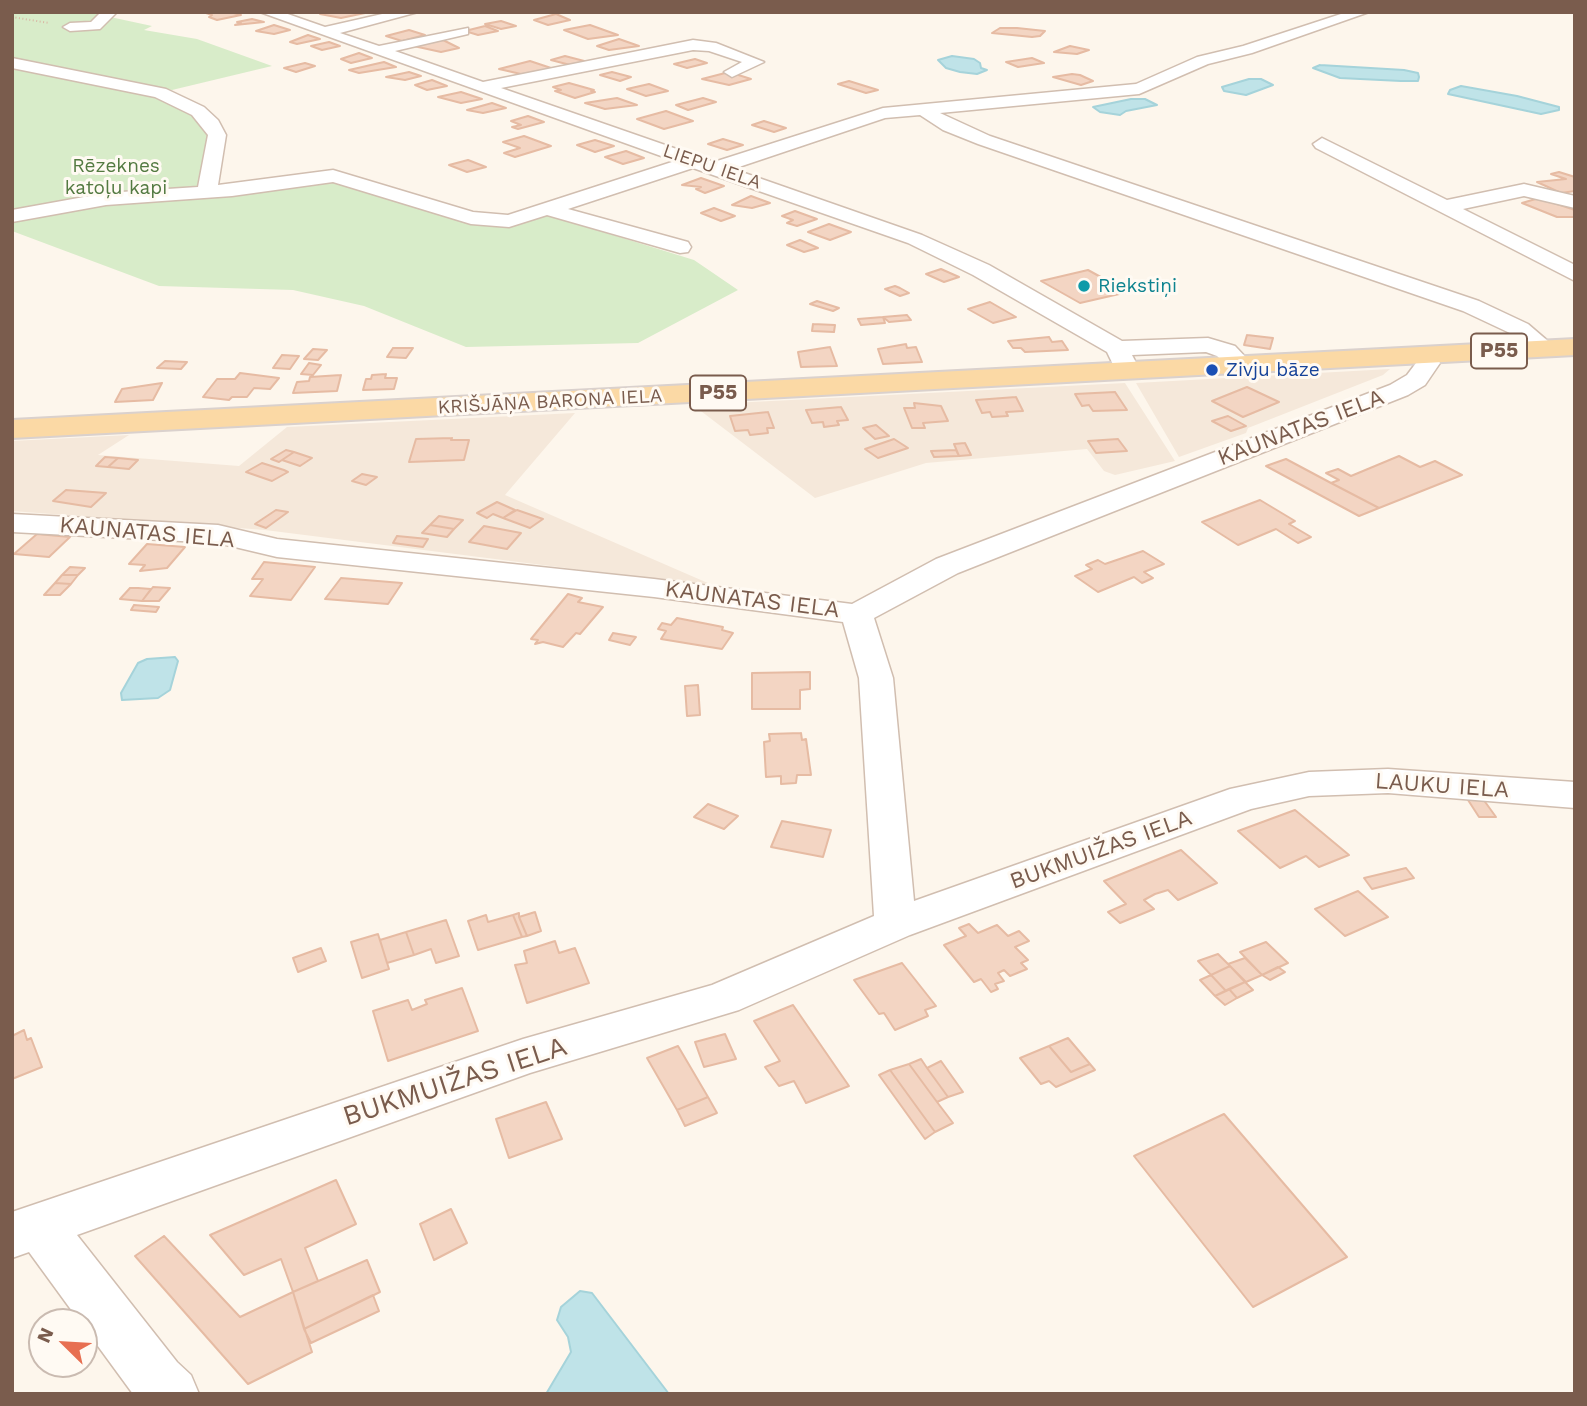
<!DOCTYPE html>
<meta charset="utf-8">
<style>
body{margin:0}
#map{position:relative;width:1587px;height:1406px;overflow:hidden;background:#fdf6ec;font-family:"Work Sans",sans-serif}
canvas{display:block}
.frame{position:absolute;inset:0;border:14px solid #7a5c4d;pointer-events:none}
.north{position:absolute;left:28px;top:1308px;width:70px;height:70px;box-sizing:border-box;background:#fffaf3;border:2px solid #cabbb1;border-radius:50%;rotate:294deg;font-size:19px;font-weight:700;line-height:28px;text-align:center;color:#7a5c4d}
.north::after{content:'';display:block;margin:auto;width:24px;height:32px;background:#e76f51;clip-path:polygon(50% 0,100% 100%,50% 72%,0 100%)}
</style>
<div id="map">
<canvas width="1587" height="1406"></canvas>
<div class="frame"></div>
<div class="north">N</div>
</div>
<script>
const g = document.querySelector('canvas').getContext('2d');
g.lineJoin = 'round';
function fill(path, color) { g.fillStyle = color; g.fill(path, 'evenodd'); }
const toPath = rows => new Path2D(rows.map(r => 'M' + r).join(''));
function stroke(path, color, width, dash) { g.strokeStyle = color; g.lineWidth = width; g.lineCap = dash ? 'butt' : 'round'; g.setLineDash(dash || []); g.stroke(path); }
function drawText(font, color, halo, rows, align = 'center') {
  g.font = font + ' "Work Sans",sans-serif'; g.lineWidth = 6; g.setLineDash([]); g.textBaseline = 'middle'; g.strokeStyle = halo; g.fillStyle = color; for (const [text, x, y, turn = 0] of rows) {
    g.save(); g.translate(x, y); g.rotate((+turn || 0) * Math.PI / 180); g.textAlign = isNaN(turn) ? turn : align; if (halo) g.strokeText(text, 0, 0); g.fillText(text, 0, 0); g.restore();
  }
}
fill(toPath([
 [1390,369,1383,375,1248,428,1246,433,1179,457,1136,383],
 [1125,383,1175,461,1115,475,1104,471,1087,449,926,463,815,498,693,405],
 [575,413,505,495,717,587,265,530,12,511,12,441,129,435,98,455,239,466,287,427]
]), '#f5e8da');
fill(toPath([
 [12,12,87,12,152,26,144,30,197,39,272,66,172,90,12,61],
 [12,67,167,100,198,119,212,133,205,179,221,194,332,179,479,226,510,225,545,214,694,260,738,290,638,343,466,347,364,306,293,290,159,286,12,231]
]), '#d8ecc9');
const water = toPath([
 [952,56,974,59,980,63,981,68,987,70,977,74,960,72,946,68,938,60,952,56],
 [1320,65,1404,70,1418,73,1419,77,1418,81,1401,81,1340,78,1313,68,1320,65],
 [1249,79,1261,79,1273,85,1246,95,1224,91,1222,87,1249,79],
 [1461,86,1517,96,1559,107,1559,110,1541,114,1448,94,1450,90,1461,86],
 [1131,99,1145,99,1157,105,1126,111,1120,115,1100,112,1093,107,1131,99],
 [175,657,178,661,170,690,158,698,122,700,121,693,138,663,147,659,175,657],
 [580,1291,592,1293,669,1394,546,1394,571,1352,568,1337,557,1320,561,1307,580,1291]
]);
fill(water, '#bfe3e8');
stroke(water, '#a5d3da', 2);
const building = toPath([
 [230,12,241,15,217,20,209,17,212,15,206,13,230,12],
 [327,12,362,12,365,13,341,18,320,14,327,12],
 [556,14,570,20,548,25,534,20,556,14],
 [252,19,264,22,235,25,241,23,237,22,252,19],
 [501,21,516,26,501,29,485,24,501,21],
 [274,25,290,30,274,34,256,31,274,25],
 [590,25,618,35,588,39,564,30,590,25],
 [485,26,498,31,478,35,465,31,485,26],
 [1000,28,1017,28,1045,31,1040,36,1032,37,992,33,1000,28],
 [409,30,425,35,402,41,386,36,409,30],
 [308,35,320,39,297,44,290,42,308,35],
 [619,39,639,46,609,50,597,46,619,39],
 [443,40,459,48,441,52,409,45,443,40],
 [329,42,340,46,322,50,311,46,329,42],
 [1070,46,1089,50,1077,54,1054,52,1070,46],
 [359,53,372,58,351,63,341,59,359,53],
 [565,56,588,62,574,66,551,60,565,56],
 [1032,58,1044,63,1018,67,1006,62,1032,58],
 [695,59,707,63,687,68,674,64,695,59],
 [530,61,560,71,534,77,499,69,530,61],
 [384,62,396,67,359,73,349,70,384,62],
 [305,63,315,66,296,72,284,68,305,63],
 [409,72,421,76,405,80,386,77,409,72],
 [612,72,631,77,620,81,600,75,612,72],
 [729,72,751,79,729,85,702,79,729,72],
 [1072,74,1080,75,1093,81,1081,85,1053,77,1072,74],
 [432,80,447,86,427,90,415,85,432,80],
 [849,81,878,90,866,93,838,84,849,81],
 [569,83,594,90,591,91,595,92,575,98,555,91,561,90,553,87,569,83],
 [649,84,668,91,646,96,627,89,649,84],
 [461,92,482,99,461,103,438,97,461,92],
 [617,98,637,105,605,109,585,103,617,98],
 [703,98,716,102,688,110,676,105,703,98],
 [492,103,506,108,483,113,467,110,492,103],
 [666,111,693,121,664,129,637,119,666,111],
 [528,116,544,122,518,129,512,127,521,125,511,121,528,116],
 [764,121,786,128,774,132,752,125,764,121],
 [524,136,551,146,515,157,504,153,520,148,503,142,524,136],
 [723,139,743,145,727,150,708,144,723,139],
 [595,140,614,146,595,152,577,145,595,140],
 [626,151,644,158,623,164,605,157,626,151],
 [468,160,486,167,467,172,449,165,468,160],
 [1559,172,1575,177,1575,191,1561,193,1537,182,1566,179,1551,174,1559,172],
 [701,178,724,186,705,193,696,189,701,187,682,185,701,178],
 [751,196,770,203,752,208,732,205,751,196],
 [1539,198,1575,210,1575,217,1557,217,1522,203,1539,198],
 [714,208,735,216,721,221,701,213,714,208],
 [795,211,817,219,797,226,787,223,793,220,782,216,795,211],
 [829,224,851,232,830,240,808,232,829,224],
 [800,240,818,248,804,252,787,245,800,240],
 [941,269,959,277,944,282,926,274,941,269],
 [1088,270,1128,292,1080,303,1041,281,1088,270],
 [895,286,900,288,909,293,900,296,885,289,895,286],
 [817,301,839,308,833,311,810,304,817,301],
 [990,302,1016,317,993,323,968,309,990,302],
 [907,315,911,320,889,322,883,317,907,315],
 [883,317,885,323,861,325,858,319,883,317],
 [813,324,835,325,834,332,812,331,813,324],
 [1247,335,1273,338,1270,349,1244,345,1247,335],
 [1049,337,1052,342,1062,341,1068,350,1025,352,1021,348,1013,348,1008,341,1049,337],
 [906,344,907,348,916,347,922,362,883,364,878,349,906,344],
 [830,347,837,366,801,367,798,352,830,347],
 [393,348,413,348,406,358,387,357,393,348],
 [313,349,327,350,318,360,304,359,313,349],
 [282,355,299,356,290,369,273,368,282,355],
 [165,361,187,362,181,369,157,368,165,361],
 [309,363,321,365,313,375,301,374,309,363],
 [240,373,279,378,270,389,254,388,247,397,232,397,229,400,203,397,217,379,235,379,240,373],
 [386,374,385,378,397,378,394,389,363,390,366,379,371,379,372,375,386,374],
 [341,375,337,391,293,393,297,382,309,381,310,377,341,375],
 [162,383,153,400,115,402,122,389,162,383],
 [1247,387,1279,402,1243,417,1212,401,1247,387],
 [1115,392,1127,410,1093,411,1089,405,1082,406,1075,394,1115,392],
 [1016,397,1023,411,1006,412,1008,416,992,417,990,412,982,413,976,400,1016,397],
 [914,403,941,406,948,421,923,423,925,428,912,428,904,408,915,408,914,403],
 [841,407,848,420,837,421,839,425,824,427,823,422,812,423,806,410,841,407],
 [768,412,774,428,767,428,768,433,750,435,748,430,735,431,730,416,768,412],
 [1228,416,1246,426,1231,431,1212,421,1228,416],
 [876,425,889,436,875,439,863,428,876,425],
 [452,438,451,440,469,440,464,460,409,462,416,439,452,438],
 [894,439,908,448,878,458,865,449,894,439],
 [1118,439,1127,451,1096,453,1088,441,1118,439],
 [965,443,971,455,959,456,954,444,965,443],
 [286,450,294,452,279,462,271,459,286,450],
 [956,450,959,456,934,457,931,451,956,450],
 [294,452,312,458,300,466,282,460,294,452],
 [1399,456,1420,467,1435,461,1462,475,1379,508,1331,483,1339,480,1326,473,1338,469,1351,476,1399,456],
 [105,457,118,458,108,467,96,466,105,457],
 [118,458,138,460,129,469,108,467,118,458],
 [1286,459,1331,483,1379,508,1359,516,1266,466,1286,459],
 [262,463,284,470,288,472,272,481,246,472,262,463],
 [362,474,377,477,366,485,352,481,362,474],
 [66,490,106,493,91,507,53,501,66,490],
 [1260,500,1295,521,1289,524,1311,537,1298,543,1276,529,1238,545,1202,522,1260,500],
 [497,502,515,510,503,518,493,514,487,518,477,513,497,502],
 [276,510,288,512,266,528,255,524,276,510],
 [517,510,543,519,530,528,503,518,517,510],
 [439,516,463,520,454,529,430,525,439,516],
 [430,525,454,529,447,537,422,533,430,525],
 [484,526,521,533,507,549,469,542,484,526],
 [37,534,70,537,49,557,14,554,37,534],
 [397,536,428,539,423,547,393,543,397,536],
 [147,544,185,547,167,568,140,571,145,565,129,564,147,544],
 [1143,551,1164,564,1144,572,1153,578,1142,583,1134,577,1098,592,1075,576,1092,569,1086,565,1098,560,1105,564,1143,551],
 [264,562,315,567,291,600,250,596,263,579,252,579,264,562],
 [70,567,85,568,78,575,62,575,70,567],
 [62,575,78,575,71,584,55,583,62,575],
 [341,578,402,583,388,604,325,599,341,578],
 [55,583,71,584,60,595,44,595,55,583],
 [153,587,170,588,159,601,142,601,153,587],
 [130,588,138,588,151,589,142,601,120,599,130,588],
 [568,594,582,598,578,602,603,607,580,634,576,633,563,647,543,642,535,644,538,640,531,639,568,594],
 [134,605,159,607,156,612,131,610,134,605],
 [677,618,723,627,722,630,733,633,722,649,661,639,666,631,658,629,662,623,671,625,677,618],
 [613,633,636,637,630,645,609,640,613,633],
 [810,672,810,689,800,690,800,709,752,709,752,673,810,672],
 [698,685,700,715,687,716,685,686,698,685],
 [801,733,802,740,806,739,811,775,797,775,796,783,781,784,781,776,766,777,764,742,770,741,769,734,801,733],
 [1483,799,1496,817,1479,817,1468,800,1483,799],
 [708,804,738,816,724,829,694,817,708,804],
 [1295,810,1349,855,1319,867,1306,856,1280,868,1238,831,1295,810],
 [782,821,831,830,823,857,771,847,782,821],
 [1181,850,1217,883,1178,900,1168,890,1155,894,1144,900,1154,909,1120,923,1108,912,1126,904,1104,881,1181,850],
 [1406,868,1414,878,1372,889,1364,878,1406,868],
 [1358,891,1388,917,1345,936,1315,909,1358,891],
 [535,912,541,931,527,936,519,917,535,912],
 [519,913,519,917,527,936,522,937,513,915,519,913],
 [486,915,488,922,513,915,522,937,478,950,468,921,486,915],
 [446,920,459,956,436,963,431,949,414,955,406,932,446,920],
 [969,924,978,933,997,925,1008,936,1019,931,1029,941,1015,947,1028,960,1021,963,1027,969,1010,976,1004,970,998,973,1004,981,995,984,998,989,991,992,981,979,974,982,944,945,966,936,959,928,969,924],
 [406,932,414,955,387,963,380,940,406,932],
 [378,934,389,969,362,978,351,942,378,934],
 [555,941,559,953,575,948,589,983,527,1003,515,965,527,963,524,951,555,941],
 [1266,942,1288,963,1262,975,1240,952,1266,942],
 [321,948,326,961,298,972,293,958,321,948],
 [1218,954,1230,966,1211,975,1198,961,1218,954],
 [1245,958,1262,975,1246,982,1228,964,1245,958],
 [902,963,936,1006,925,1010,928,1016,895,1030,884,1013,879,1014,854,980,902,963],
 [1230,966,1245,982,1226,991,1211,975,1230,966],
 [1278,967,1285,972,1270,980,1262,975,1278,967],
 [1211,975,1226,991,1215,996,1200,980,1211,975],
 [1245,982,1253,990,1237,998,1229,989,1245,982],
 [462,988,478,1031,388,1061,373,1011,408,1000,412,1010,427,1004,425,1000,462,988],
 [1229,989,1237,998,1225,1005,1215,996,1229,989],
 [793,1005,849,1086,806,1103,794,1081,779,1086,765,1067,780,1061,754,1021,793,1005],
 [24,1030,27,1040,31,1038,42,1067,12,1079,12,1036,24,1030],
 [725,1034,736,1059,704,1067,695,1042,725,1034],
 [1068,1038,1090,1064,1071,1072,1049,1046,1068,1038],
 [678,1046,708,1097,677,1110,647,1058,678,1046],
 [1049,1046,1071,1072,1090,1064,1095,1070,1056,1087,1049,1081,1041,1084,1020,1058,1049,1046],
 [921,1059,927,1068,948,1097,937,1102,909,1064,921,1059],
 [941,1061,963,1092,948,1097,927,1068,941,1061],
 [909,1064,937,1102,953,1123,935,1132,890,1070,909,1064],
 [890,1070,935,1132,925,1139,879,1075,890,1070],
 [708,1097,717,1113,685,1126,677,1110,708,1097],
 [546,1102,562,1139,509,1158,496,1119,546,1102],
 [1224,1114,1347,1257,1253,1307,1134,1156,1224,1114],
 [336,1180,356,1224,305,1248,318,1281,293,1292,281,1259,244,1275,210,1235,336,1180],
 [451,1209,467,1243,434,1260,420,1224,451,1209],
 [164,1236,240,1317,293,1292,312,1352,248,1384,135,1256,164,1236],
 [367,1260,380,1292,304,1329,293,1292,367,1260],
 [373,1295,379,1311,311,1343,304,1329,373,1295]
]);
fill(building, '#f3d5c3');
stroke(building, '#e6bba3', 2);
const minor = toPath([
 [101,12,117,12,100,29,70,31,63,27,70,23,91,22,101,12],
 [260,12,282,12,325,27,391,12,418,12,340,33,379,46,468,28,468,34,395,51,483,82,693,40,716,43,764,62,732,77,724,72,742,62,709,51,693,50,501,88,714,162,883,108,1136,84,1197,57,1243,46,1347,12,1369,12,1252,53,1208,64,1139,94,940,113,990,136,1479,301,1528,324,1556,348,1553,353,1535,353,1512,334,1463,311,978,144,943,130,920,115,885,118,733,169,922,235,989,265,1122,341,1208,338,1235,346,1253,365,1250,370,1232,370,1217,356,1206,352,1132,355,1141,372,1137,377,1119,377,1107,352,973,275,908,243,693,168,568,209,688,242,691,247,688,252,680,253,547,215,509,227,471,224,333,182,232,196,106,205,12,222,12,210,106,193,198,187,208,135,192,115,155,97,12,68,12,58,166,89,204,107,218,120,226,135,218,185,333,170,473,212,508,215,675,161,260,12],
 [1322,138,1447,200,1524,184,1575,196,1575,208,1524,196,1463,209,1575,265,1575,281,1316,148,1313,144,1322,138],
 [1423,347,1432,349,1440,363,1425,385,1408,395,958,573,874,618,893,678,914,901,1230,789,1309,772,1388,769,1575,782,1575,808,1388,793,1309,796,1251,809,910,935,739,1010,530,1073,77,1235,177,1362,191,1375,199,1394,133,1394,84,1327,84,1322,80,1322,29,1252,12,1258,12,1212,523,1039,712,985,874,916,859,678,843,622,654,597,277,557,218,543,12,532,12,514,218,525,277,539,654,579,852,604,936,559,1390,385,1407,375,1416,363,1411,354,1414,349,1423,347]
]);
const major = toPath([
 [1575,339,1575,355,12,438,12,420,1575,339]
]);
stroke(minor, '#d1beb0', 3);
stroke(major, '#dad1cd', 4);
stroke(toPath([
 [12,17,49,23]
]), '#d9b8a5', 2, [1, 2.5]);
fill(minor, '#fff');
fill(major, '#fbd9a5');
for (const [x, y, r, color] of [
 [1084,286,7,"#0f9aa8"],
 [1212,370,7,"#1a4fb4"]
]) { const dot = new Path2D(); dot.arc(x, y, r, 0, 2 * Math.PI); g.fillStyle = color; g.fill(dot); stroke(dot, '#fffaf3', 2.5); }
drawText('19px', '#537a41', '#fffaf3', [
 ["Rēzeknes",116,166],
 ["katoļu kapi",116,188]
]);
drawText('19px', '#7a5c4d', '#fffaf3', [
 ["LIEPU IELA",712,167,19],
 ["KRIŠJĀŅA BARONA IELA",550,402,-3]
]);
drawText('19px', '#0d838f', '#fffaf3', [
 ["Riekstiņi",1098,286]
], 'left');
drawText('19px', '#164399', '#fffaf3', [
 ["Zivju bāze",1226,370]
], 'left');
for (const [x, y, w] of [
 [1499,351,56],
 [718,393,56]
]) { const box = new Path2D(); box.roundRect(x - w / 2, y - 17.5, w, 35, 5); g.fillStyle = '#fffaf3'; g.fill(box); stroke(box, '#7a5c4d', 2); }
drawText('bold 21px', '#7a5c4d', null, [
 ["P55",1499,351],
 ["P55",718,393]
]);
drawText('23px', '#7a5c4d', '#fffaf3', [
 ["KAUNATAS IELA",1301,428,-21],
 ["KAUNATAS IELA",147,533,5],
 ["KAUNATAS IELA",752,600,7],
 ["LAUKU IELA",1442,786,4],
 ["BUKMUIŽAS IELA",1101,850,-20]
]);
drawText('28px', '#7a5c4d', '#fffaf3', [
 ["BUKMUIŽAS IELA",455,1082,-18]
]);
</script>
